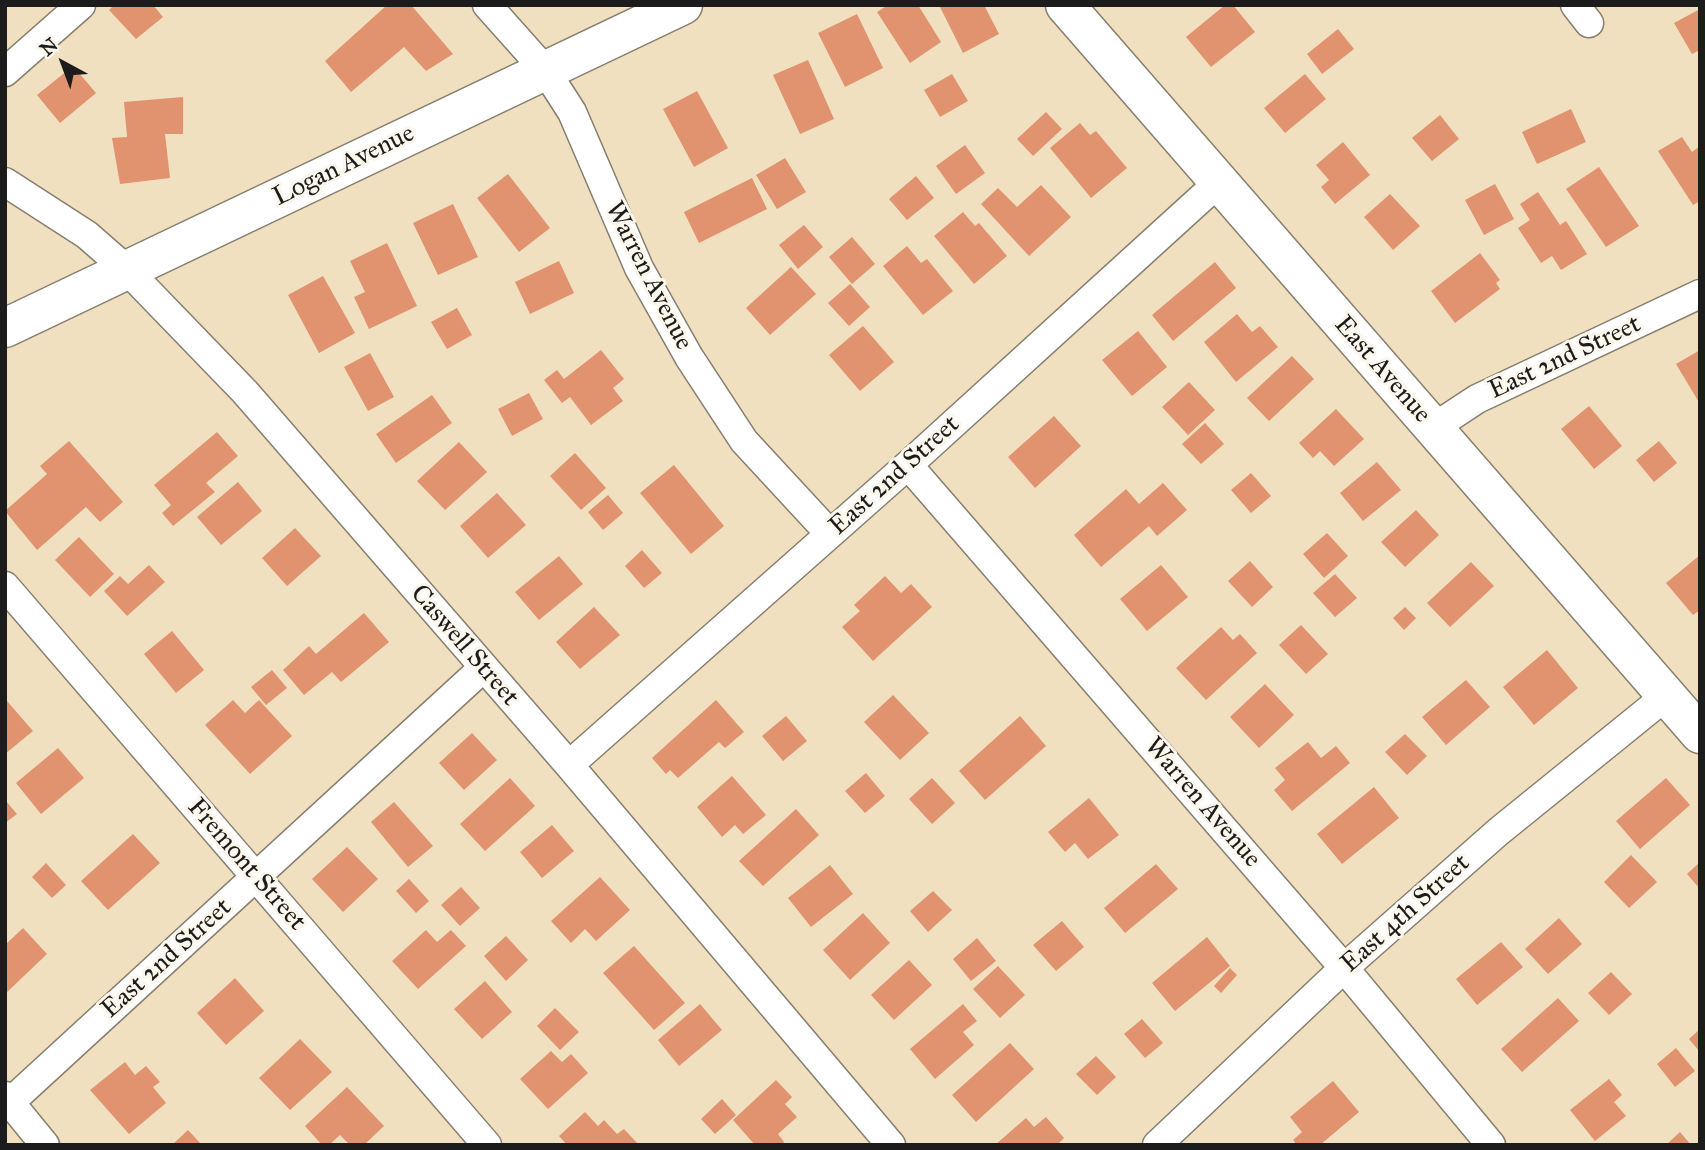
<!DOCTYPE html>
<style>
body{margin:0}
#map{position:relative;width:1705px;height:1150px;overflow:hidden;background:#f0e0c0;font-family:"IM FELL Great Primer",serif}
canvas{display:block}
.frame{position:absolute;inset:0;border:7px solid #1c1c1c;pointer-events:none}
.north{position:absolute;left:28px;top:28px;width:70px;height:70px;-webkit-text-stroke:5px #fbf7ec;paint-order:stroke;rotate:319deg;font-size:19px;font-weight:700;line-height:28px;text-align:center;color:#1c1c1c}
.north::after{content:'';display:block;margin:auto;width:24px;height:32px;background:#1c1c1c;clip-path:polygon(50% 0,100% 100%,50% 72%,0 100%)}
</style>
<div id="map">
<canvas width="1705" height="1150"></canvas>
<div class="frame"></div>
<div class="north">N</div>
</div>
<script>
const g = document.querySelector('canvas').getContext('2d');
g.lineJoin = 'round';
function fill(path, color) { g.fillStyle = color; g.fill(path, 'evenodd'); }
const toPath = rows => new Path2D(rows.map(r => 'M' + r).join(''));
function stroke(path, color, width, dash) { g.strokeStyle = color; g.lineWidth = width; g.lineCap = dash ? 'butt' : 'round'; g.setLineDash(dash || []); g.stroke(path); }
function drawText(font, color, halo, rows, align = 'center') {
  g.font = font + ' "IM FELL Great Primer",serif'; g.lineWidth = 6; g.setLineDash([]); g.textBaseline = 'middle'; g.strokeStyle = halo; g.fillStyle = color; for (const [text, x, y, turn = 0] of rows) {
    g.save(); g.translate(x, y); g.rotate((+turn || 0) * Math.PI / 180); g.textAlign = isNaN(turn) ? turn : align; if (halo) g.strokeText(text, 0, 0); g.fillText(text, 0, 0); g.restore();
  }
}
fill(toPath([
 [114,5,153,5,163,17,136,39,109,10],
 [387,5,411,5,453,54,426,71,404,47,351,92,325,61],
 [888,5,918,5,941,42,910,63,877,12],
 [939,5,984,5,999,34,963,53],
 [1225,5,1233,5,1255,32,1211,67,1186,37],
 [1700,9,1700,50,1692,54,1674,23],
 [857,14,883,68,845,87,818,33],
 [1338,29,1354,49,1322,74,1307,54],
 [808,60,834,119,800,134,773,75],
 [73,66,96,93,60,123,37,95],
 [952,74,968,101,940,117,924,90],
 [1305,74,1326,99,1285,133,1264,108],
 [697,91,728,148,694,167,663,109],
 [183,97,183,134,165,134,170,178,120,184,112,138,127,137,124,102],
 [1571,109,1586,142,1537,164,1522,132],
 [1046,112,1062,129,1033,156,1017,139],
 [1440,115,1459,139,1432,161,1412,138],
 [1080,123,1090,135,1096,131,1127,168,1091,198,1050,148],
 [1682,137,1692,152,1700,146,1700,201,1693,205,1658,151],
 [1343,142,1370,175,1335,204,1321,187,1329,180,1316,165],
 [965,145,985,173,956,194,936,166],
 [785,158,806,192,777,209,756,175],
 [1599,167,1639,226,1606,247,1566,189],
 [508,174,550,228,519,252,477,198],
 [916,176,934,198,907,220,889,199],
 [752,178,767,209,699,243,684,212],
 [1495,184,1514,219,1484,235,1465,200],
 [1041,185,1071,217,1029,256,981,204,998,188,1017,207],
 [1538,192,1560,225,1566,221,1587,254,1561,270,1552,256,1541,263,1518,228,1530,220,1520,204],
 [1390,194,1420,226,1393,250,1364,217],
 [453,204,478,257,438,275,413,223],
 [963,212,975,226,979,223,1007,256,974,284,934,236],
 [804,225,823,247,798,269,779,245],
 [852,237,875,264,852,284,829,257],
 [387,243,417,306,369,329,354,297,365,292,350,261],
 [907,246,921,263,927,259,953,291,923,315,883,266],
 [1480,253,1500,280,1496,283,1500,289,1455,323,1431,291],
 [559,261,574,293,530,314,515,282],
 [1215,262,1236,288,1173,341,1152,315],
 [791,267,816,294,770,335,746,308],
 [323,276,355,333,319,353,288,295],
 [850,284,870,307,849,326,828,303],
 [457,308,472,335,447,349,431,322],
 [1237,314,1252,332,1260,326,1278,347,1236,382,1204,342],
 [863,326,894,362,860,391,829,355],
 [1138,331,1167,367,1132,396,1102,360],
 [601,350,624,379,613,388,623,401,591,425,570,397,562,403,544,380,557,370,564,379],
 [1700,350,1700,404,1676,364],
 [370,353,394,397,368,411,344,367],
 [1292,356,1314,379,1269,421,1247,398],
 [1189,382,1215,410,1188,435,1162,407],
 [529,393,543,419,512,436,498,409],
 [432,395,452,423,396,463,376,434],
 [1589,406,1622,446,1594,469,1561,429],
 [1336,409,1364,439,1334,466,1320,451,1313,458,1299,443],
 [1054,416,1081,446,1035,488,1008,457],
 [1205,423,1224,444,1201,464,1182,444],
 [217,432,238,456,206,483,215,492,173,526,162,513,171,505,154,485],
 [69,441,123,502,100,522,86,507,37,550,5,511,47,474,40,466],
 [1659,441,1677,463,1654,482,1636,460],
 [459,442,487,472,445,510,417,481],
 [575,453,606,488,581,510,550,476],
 [1377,462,1401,490,1363,521,1340,493],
 [674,465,724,526,691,554,640,493],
 [1251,473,1271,496,1251,513,1231,490],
 [238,482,262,511,221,545,197,517],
 [1163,483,1187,510,1157,536,1149,526,1101,567,1074,535,1126,489,1139,504],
 [497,493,526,525,488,558,460,526],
 [608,495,623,513,603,530,588,512],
 [1416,510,1439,535,1405,567,1381,542],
 [295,528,321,556,287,586,262,558],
 [1327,533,1348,556,1324,578,1303,554],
 [79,537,114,574,90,597,55,560],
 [642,550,662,573,644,588,625,566],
 [1700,555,1700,610,1693,615,1666,583],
 [559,556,583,584,539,620,515,592],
 [1250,561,1273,587,1252,607,1228,581],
 [1471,562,1494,586,1450,627,1427,603],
 [149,565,165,582,127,616,104,591,120,576,128,584],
 [1161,565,1188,597,1147,631,1120,599],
 [1335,574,1357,598,1335,617,1313,593],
 [885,576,901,593,911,584,932,607,873,661,842,627,860,611,854,605],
 [594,607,620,635,580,669,556,642],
 [1405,607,1416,618,1404,630,1393,618],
 [364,613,389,642,341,682,332,672,304,695,283,670,309,646,316,654],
 [1301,625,1328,654,1306,674,1279,645],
 [1221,627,1233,640,1240,634,1257,653,1206,700,1176,668],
 [172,631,204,670,176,693,144,654],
 [1547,650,1578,688,1534,725,1503,687],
 [272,670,287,688,266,705,251,687],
 [1466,680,1490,707,1446,745,1422,717],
 [1265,684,1294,715,1259,748,1230,717],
 [893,695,929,733,900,760,864,722],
 [233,700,245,713,259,700,292,736,250,774,205,725],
 [716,700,744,732,725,748,719,742,678,778,670,770,666,774,652,758],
 [7,701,33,731,5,754,5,702],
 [786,716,807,741,783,761,762,736],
 [1020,716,1046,746,985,800,959,771],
 [472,733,497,760,464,790,439,763],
 [1405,734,1427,756,1407,775,1385,752],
 [1308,742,1321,758,1336,746,1350,763,1292,811,1274,790,1285,780,1275,768],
 [58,748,84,778,41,814,16,783],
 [866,773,885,796,865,813,845,791],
 [732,776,766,815,743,834,735,825,722,837,697,807],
 [510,778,535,806,485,851,460,824],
 [932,778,955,803,932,824,909,799],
 [1666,778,1690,805,1640,849,1616,821],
 [1374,787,1399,818,1342,864,1317,834],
 [1089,798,1119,835,1088,859,1075,843,1065,852,1048,832],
 [5,800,17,814,5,823],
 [394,802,433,846,408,867,371,822],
 [796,809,819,835,763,886,739,861],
 [552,825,574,851,542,878,520,852],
 [133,834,160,863,108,910,81,881],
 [347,847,378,879,343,912,312,879],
 [1631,855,1657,882,1629,908,1604,882],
 [1700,862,1700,889,1687,874],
 [46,863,66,885,52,898,32,877],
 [1156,864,1178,889,1125,933,1104,908],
 [830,865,853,894,811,927,788,898],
 [600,877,630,910,596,941,585,929,571,943,551,921],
 [409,879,429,901,416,913,396,891],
 [461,887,480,908,460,926,441,905],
 [933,891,952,910,928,932,910,911],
 [863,913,890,943,850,980,823,950],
 [1559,918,1582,944,1548,974,1525,949],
 [1062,921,1084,947,1056,971,1033,945],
 [23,928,47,954,5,994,5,945],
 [426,930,437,942,451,930,466,946,418,989,392,961],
 [506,936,528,960,506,981,484,956],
 [1207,937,1230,966,1175,1011,1152,983],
 [977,938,996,961,971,981,953,959],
 [1501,942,1523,967,1477,1005,1456,979],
 [634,946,685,1003,654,1030,603,973],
 [909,960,932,985,894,1020,871,995],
 [998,966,1025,995,1000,1018,973,989],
 [1230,968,1237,975,1221,993,1214,986],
 [1611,972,1632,994,1609,1015,1588,993],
 [235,978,264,1011,226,1045,197,1013],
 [485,981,512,1012,482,1039,454,1009],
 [1558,998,1579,1021,1522,1072,1501,1049],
 [700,1004,722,1030,679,1066,658,1040],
 [963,1004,977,1021,963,1032,974,1045,935,1079,910,1049],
 [555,1008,579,1032,560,1050,537,1026],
 [1142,1019,1163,1043,1145,1058,1124,1034],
 [1700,1029,1700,1052,1689,1039],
 [300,1039,332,1072,290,1110,259,1078],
 [1010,1043,1034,1069,976,1122,952,1095],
 [1676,1048,1695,1071,1675,1087,1657,1064],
 [551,1051,562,1062,571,1054,588,1073,548,1109,520,1079],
 [1096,1056,1116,1077,1097,1095,1076,1074],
 [125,1062,135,1075,146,1066,160,1082,153,1087,166,1103,129,1134,90,1090],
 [1609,1079,1622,1095,1614,1102,1626,1116,1595,1141,1570,1110],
 [776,1080,792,1097,785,1104,797,1117,778,1134,784,1142,781,1145,755,1145,733,1120],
 [1333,1081,1359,1112,1320,1145,1297,1145,1293,1140,1302,1132,1290,1117],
 [347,1087,384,1126,364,1145,350,1145,340,1135,329,1145,322,1145,305,1126],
 [722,1099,736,1115,715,1134,701,1119],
 [585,1112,598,1126,604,1120,617,1134,624,1129,639,1145,567,1145,559,1136],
 [1046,1117,1064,1138,1057,1145,995,1145,1026,1118,1034,1127],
 [188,1130,202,1145,172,1145],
 [1680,1132,1691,1145,1666,1145]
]), '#e1926f');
const street = toPath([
 [487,5,545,70,572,112,639,268,689,357,744,441,830,534],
 [1575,5,1589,23],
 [5,72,81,5],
 [5,182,87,235,127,270,245,392,569,765,891,1145],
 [1433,428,1477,399,1700,294],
 [908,465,1344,968,1491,1145],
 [5,586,487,1145],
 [569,765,908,465,1218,183],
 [5,1096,45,1145],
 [5,1107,482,669],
 [1157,1145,1344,968,1498,832,1666,696]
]);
const secondary = toPath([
 [1065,5,1700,734],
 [5,328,683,5]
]);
stroke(street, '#867e6e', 31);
stroke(secondary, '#867e6e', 41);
stroke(street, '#fff', 28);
stroke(secondary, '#fff', 38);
drawText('26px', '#1c1c1c', '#fbf7ec', [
 ["Logan Avenue",344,166,-26],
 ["Warren Avenue",648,276,63],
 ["East 2nd Street",1565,358,-25],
 ["East Avenue",1382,370,49],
 ["East 2nd Street",895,476,-42],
 ["Caswell Street",464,646,49],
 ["Warren Avenue",1202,803,49],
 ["Fremont Street",246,865,49],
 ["East 4th Street",1406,914,-42],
 ["East 2nd Street",167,959,-42]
]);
</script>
